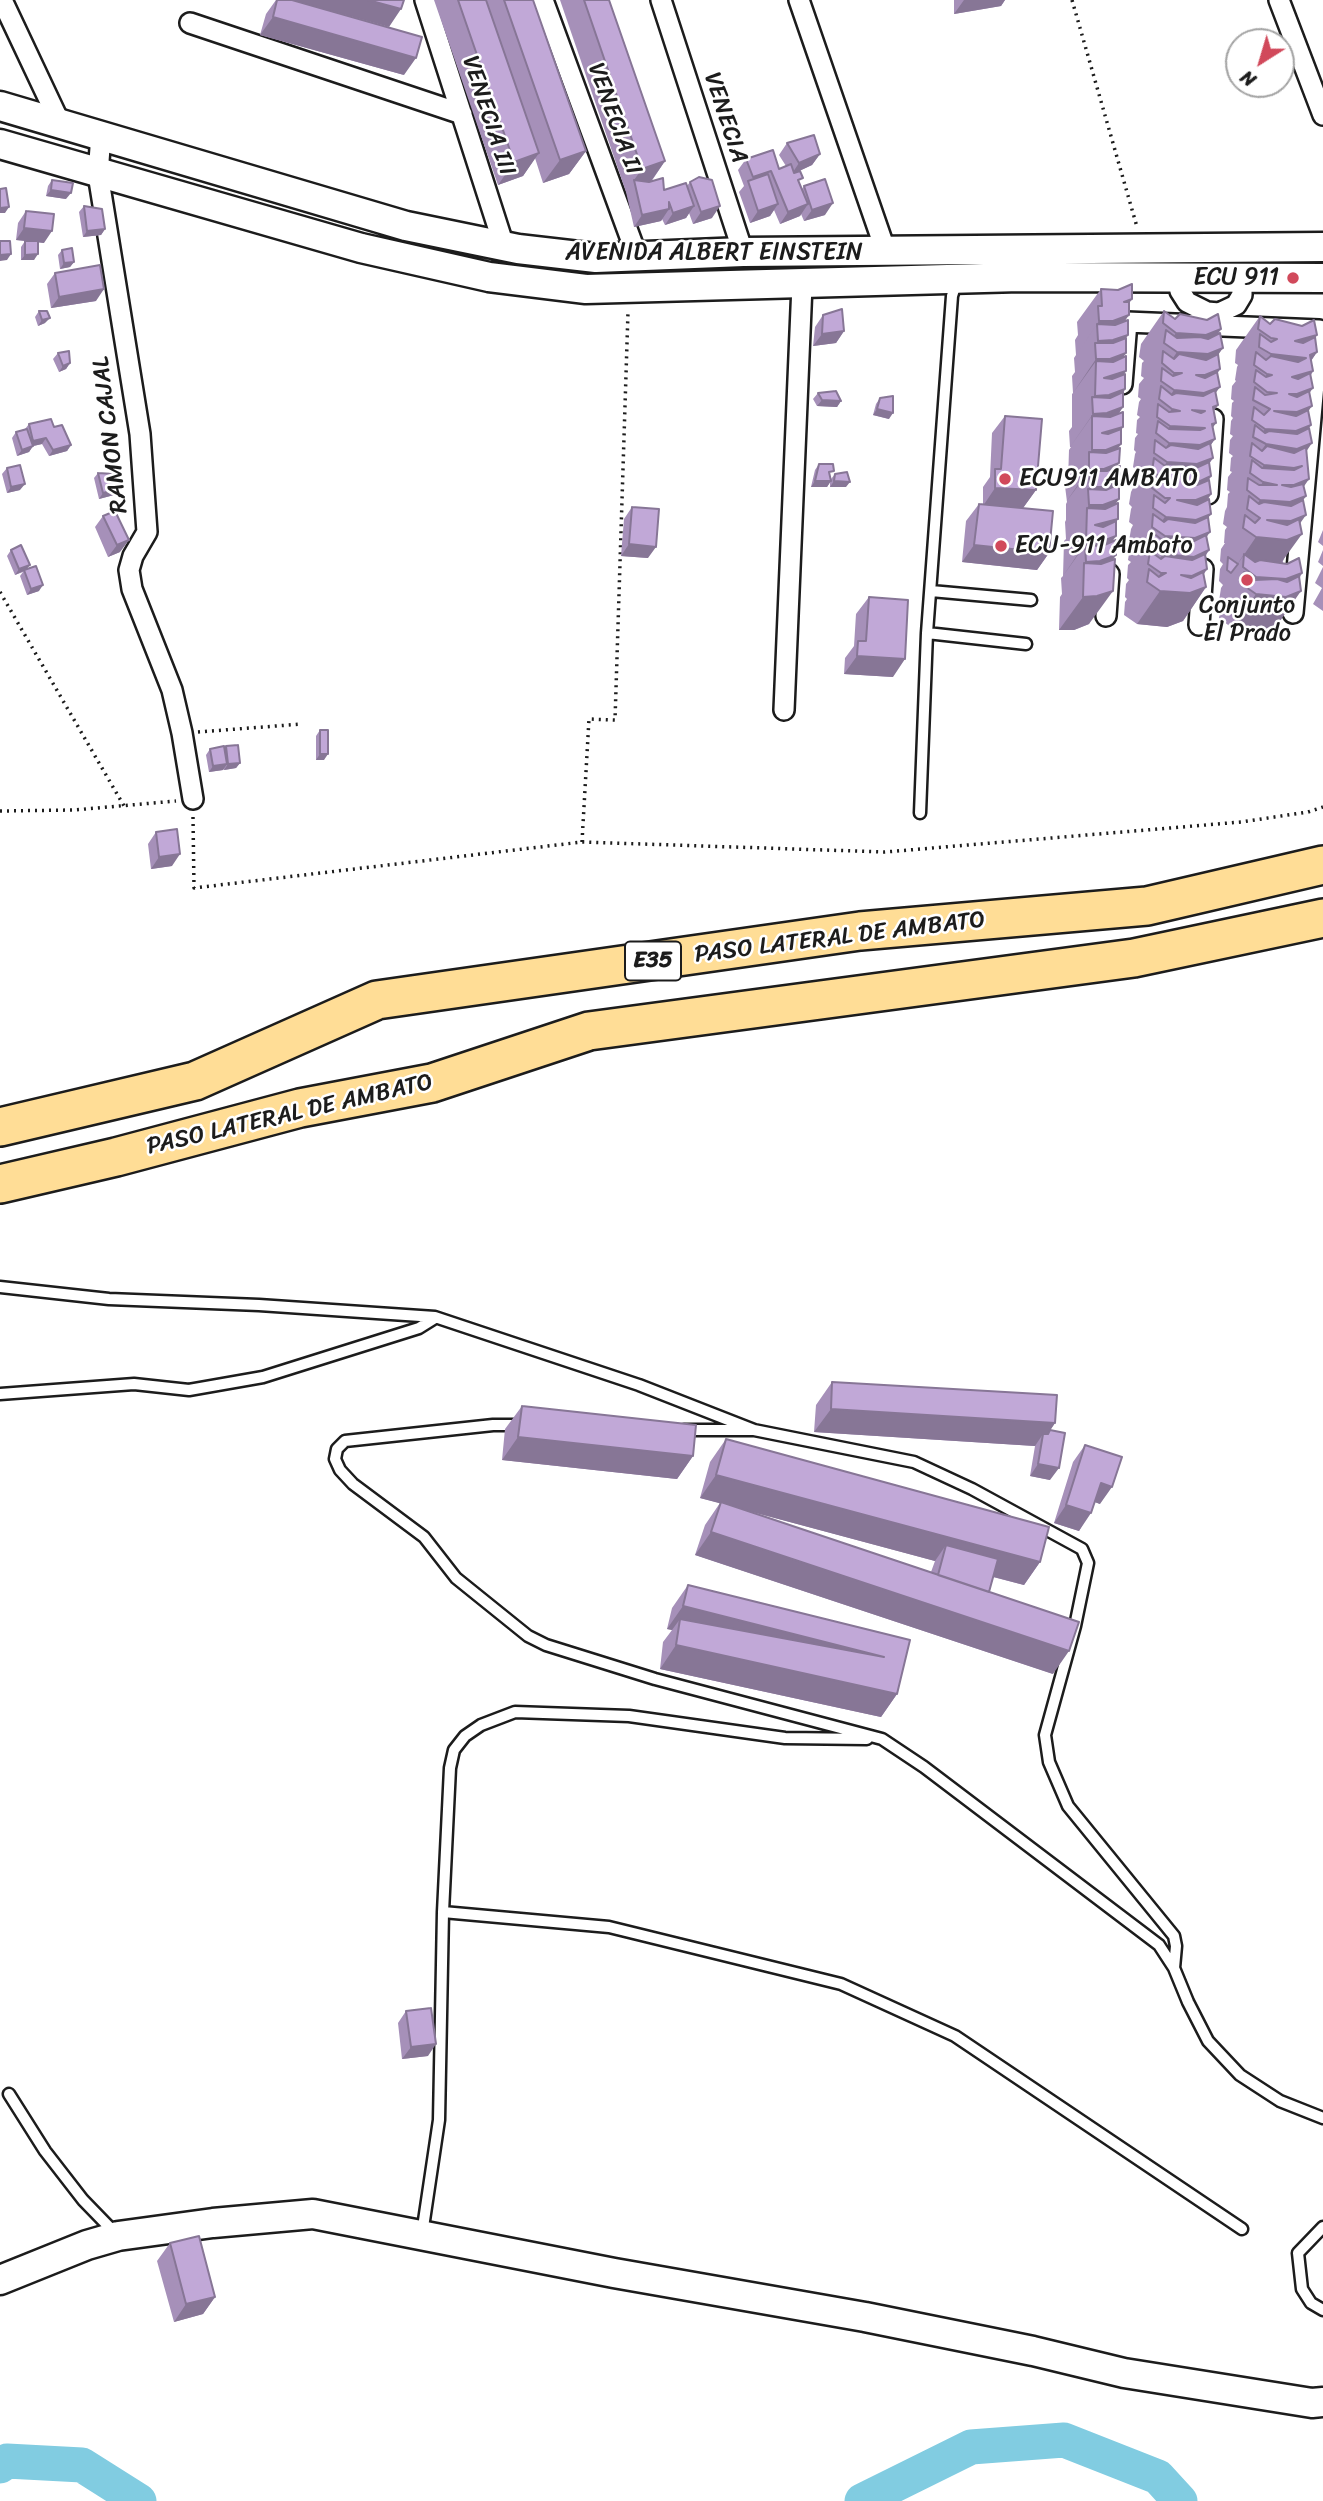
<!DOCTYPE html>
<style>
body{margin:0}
#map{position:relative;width:1323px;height:2501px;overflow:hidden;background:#fff;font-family:Sriracha,sans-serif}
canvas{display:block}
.north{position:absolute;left:1225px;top:28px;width:70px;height:70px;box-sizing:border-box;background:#fff;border:2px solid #a4a4a4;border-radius:50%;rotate:217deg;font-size:19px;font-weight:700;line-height:28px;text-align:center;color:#1c1c1c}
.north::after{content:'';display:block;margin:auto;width:24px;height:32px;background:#d1495b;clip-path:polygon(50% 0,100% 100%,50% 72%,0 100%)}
</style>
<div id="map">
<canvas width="1323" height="2501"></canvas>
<div class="north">N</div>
</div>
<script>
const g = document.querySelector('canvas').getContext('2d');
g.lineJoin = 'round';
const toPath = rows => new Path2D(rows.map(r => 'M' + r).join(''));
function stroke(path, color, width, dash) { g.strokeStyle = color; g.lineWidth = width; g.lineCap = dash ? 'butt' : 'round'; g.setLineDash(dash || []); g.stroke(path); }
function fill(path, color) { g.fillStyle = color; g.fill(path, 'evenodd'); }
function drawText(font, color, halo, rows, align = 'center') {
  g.font = font + ' Sriracha,sans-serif'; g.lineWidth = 5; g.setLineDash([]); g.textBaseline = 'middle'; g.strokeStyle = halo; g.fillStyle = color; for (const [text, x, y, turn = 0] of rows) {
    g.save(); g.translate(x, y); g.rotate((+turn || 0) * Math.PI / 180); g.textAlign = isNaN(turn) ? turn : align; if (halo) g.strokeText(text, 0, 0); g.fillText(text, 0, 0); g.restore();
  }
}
stroke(toPath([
 [0,2466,7,2461,82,2465,139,2501],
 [862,2501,971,2447,1064,2440,1158,2477,1180,2501]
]), '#81cce1', 35);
const lane = toPath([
 [931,591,1031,600],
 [927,633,1026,644],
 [920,813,927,633,952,296,957,280],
 [0,1287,109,1299,259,1305,435,1317,639,1385,754,1430,684,1430],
 [0,1394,134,1384,189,1390,263,1377,419,1328,435,1318],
 [519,1425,493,1425,345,1441,337,1449,335,1459,340,1470,353,1484,424,1537,456,1578,528,1636,546,1645,655,1679,882,1739,924,1767,1159,1945,1174,1968,1188,2002,1208,2041,1240,2075,1280,2101,1323,2118],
 [754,1430,914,1462,972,1489,1082,1549,1088,1563,1075,1626,1045,1735,1049,1762,1068,1806,1174,1936,1176,1946,1174,1968],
 [443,1912,609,1927,841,1984,955,2036,1242,2229],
 [9,2094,45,2151,83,2200,115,2233],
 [1323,2227,1298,2253,1302,2289,1311,2303,1323,2310],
 [422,2234,439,2120,443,1912,450,1768,454,1750,465,1736,481,1725,515,1712,629,1716,785,1738,867,1739]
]);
const street = toPath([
 [2,0,60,123],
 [425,0,504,246],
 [543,0,637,256],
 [661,0,743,252],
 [799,0,886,252],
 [1279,0,1323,115],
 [190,23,462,114],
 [101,135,98,174,140,434,147,532,133,556,129,570,132,589,172,690,182,733,193,799],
 [1177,277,1180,291,1187,302,1207,312,1219,313,1236,305,1242,295,1242,277],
 [1122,384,1127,322,1319,330,1293,613],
 [1208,494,1213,419],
 [1106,616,1109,574],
 [1199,625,1203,569],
 [784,710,802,285]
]);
const secondary = toPath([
 [0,106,406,226,518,249,596,258,743,252,1323,247],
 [0,144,361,248,489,277,586,289,1020,277,1323,278],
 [0,2280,87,2245,118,2236,213,2223,313,2214,614,2273,865,2317,1033,2351,1124,2373,1312,2403,1323,2402]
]);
const highway = toPath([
 [0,1127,195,1081,377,1000,860,931,1147,906,1323,865],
 [0,1184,116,1157,300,1108,432,1083,589,1031,1134,958,1323,918]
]);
stroke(lane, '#1c1c1c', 15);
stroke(street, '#1c1c1c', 24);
stroke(secondary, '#1c1c1c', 33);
stroke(highway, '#1c1c1c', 42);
stroke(toPath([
 [1072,0,1137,227],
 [0,592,124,806],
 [198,732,302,724],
 [0,811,74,810,176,801],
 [193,817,194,888,582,842,885,852,1241,822,1308,812,1323,807],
 [582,842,589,719,615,720,628,312]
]), '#1c1c1c', 3.5, [2, 5]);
stroke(lane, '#fff', 10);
stroke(street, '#fff', 19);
stroke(secondary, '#fff', 28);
stroke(highway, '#ffdd96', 37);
fill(toPath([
 [276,0,292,0,404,75,260,35,266,14],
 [434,0,533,0,586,151,569,174,543,183,535,158,523,176,498,185],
 [560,0,609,0,665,161,651,182,664,190,687,186,690,182,712,218,693,224,689,213,686,218,665,225,662,219,661,221,634,227,626,192],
 [954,0,1005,0,1001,6,954,14],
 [787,143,820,154,812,165,794,173,802,189,804,186,825,215,804,221,801,214,800,216,780,224,774,210,770,216,750,223,739,192,744,186,738,170,746,159,779,169,786,166,779,155],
 [52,180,66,199,46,196,48,186],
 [84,206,105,229,101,235,83,237,79,212],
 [26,211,44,243,38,242,34,260,21,260,21,247,25,241,28,241,16,240,18,223],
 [62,250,74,262,70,267,60,269,58,255],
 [55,273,96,301,51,308,47,284],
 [1101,289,1132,299,1129,303,1125,321,1126,338,1123,358,1125,389,1123,393,1123,407,1119,413,1121,429,1121,444,1118,448,1116,468,1117,485,1115,505,1116,521,1112,542,1116,555,1113,560,1089,624,1074,630,1059,630,1060,597,1062,594,1061,578,1063,576,1064,541,1066,539,1065,522,1066,520,1066,504,1067,502,1065,486,1068,482,1069,450,1071,447,1070,447,1069,431,1072,427,1072,394,1073,393,1072,376,1075,372,1074,358,1076,355,1075,340,1078,335,1077,322],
 [39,311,45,323,38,326,35,317],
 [1164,311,1175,319,1221,329,1217,335,1218,356,1220,369,1217,374,1214,411,1216,423,1213,427,1215,439,1210,446,1213,458,1209,464,1211,476,1209,480,1211,494,1208,499,1207,537,1209,550,1205,557,1207,569,1204,574,1206,587,1183,621,1167,627,1137,624,1124,615,1125,602,1127,599,1125,597,1126,584,1129,580,1127,578,1128,565,1131,562,1128,560,1130,547,1132,543,1129,541,1131,529,1133,525,1129,522,1131,509,1132,507,1129,504,1131,492,1133,488,1130,486,1132,473,1135,469,1133,467,1135,454,1136,452,1134,450,1135,438,1138,434,1136,433,1137,420,1140,417,1137,415,1139,402,1141,399,1138,397,1139,384,1144,378,1141,376,1142,363,1144,361,1139,357,1141,344],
 [823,315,844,331,836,343,813,346,815,327],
 [1260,316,1270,324,1317,335,1315,338,1317,352,1311,361,1313,371,1311,375,1308,429,1304,487,1306,496,1303,500,1300,523,1283,561,1283,564,1302,573,1278,624,1263,630,1232,628,1219,618,1221,606,1223,603,1219,601,1221,588,1223,585,1219,581,1220,569,1223,564,1220,561,1221,549,1225,543,1224,543,1225,530,1227,527,1223,524,1225,511,1227,507,1228,494,1230,492,1227,490,1228,477,1232,472,1230,471,1231,458,1233,456,1229,453,1230,440,1233,436,1230,434,1231,421,1233,418,1231,416,1232,403,1234,401,1231,399,1232,386,1236,381,1235,380,1237,367,1238,365,1235,363,1236,350],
 [58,353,70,363,66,369,59,372,53,359],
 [818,393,841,401,837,407,817,406,813,399],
 [880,398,889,419,873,415,876,404],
 [1005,416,1036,490,1023,508,1049,553,1037,570,962,562,966,521,979,504,983,504,983,487,990,477,992,433],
 [29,424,54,427,71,445,67,451,49,456,42,444,33,446,29,452,17,456,12,438,16,432,25,429],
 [819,464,830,477,831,479,835,474,846,487,830,487,830,482,827,487,811,487,815,470],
 [7,468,20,490,7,493,2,474],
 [98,473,118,489,114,495,99,499,94,478],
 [632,507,648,558,621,556,624,519],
 [103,516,120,552,108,557,95,527],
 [1323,530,1323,546,1318,542],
 [11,550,27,569,39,591,27,595,20,576,23,572,15,575,7,556],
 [1323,550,1323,566,1318,562],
 [1323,567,1323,611,1313,604,1322,588,1315,583],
 [869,597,893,677,844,674,845,658,854,646,856,614],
 [320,730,324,760,316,760,316,736],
 [226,746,240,763,236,768,224,770,224,769,223,770,209,772,206,755,210,749,224,749],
 [156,832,172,866,151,869,148,844],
 [832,1382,1055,1423,1050,1430,1050,1480,1030,1476,1035,1446,814,1432,816,1405],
 [522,1406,693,1456,677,1479,502,1460,505,1429],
 [726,1439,1040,1562,1024,1585,993,1577,989,1592,1053,1674,695,1555,705,1525,720,1503,700,1498,710,1462],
 [734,1507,935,1561,931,1572],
 [1085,1445,1100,1504,1095,1502,1079,1531,1054,1523,1073,1462],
 [688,1585,897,1694,881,1717,660,1669,663,1642,672,1630,667,1629,672,1608],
 [406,2011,428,2056,402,2059,398,2023],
 [170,2243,215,2297,203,2314,174,2322,157,2261]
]), '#a690b9');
fill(toPath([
 [292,0,368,0,401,9,389,27],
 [964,0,1005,0,1001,6,954,14],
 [273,17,416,58,404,75,260,35],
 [586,151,569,174,543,183,560,160],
 [539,153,523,176,498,185,514,162],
 [820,154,812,165,791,175,799,163],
 [665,161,649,184,634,180,642,169],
 [51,190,71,193,66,199,46,196],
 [833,203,825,215,804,221,812,210],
 [778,204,770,216,750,223,758,211],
 [808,204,800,216,780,224,788,212],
 [694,206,686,218,665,225,673,213],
 [720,206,712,218,693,224,701,212],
 [9,207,5,213,0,213,0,208],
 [669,209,661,221,634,227,642,215],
 [24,228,52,231,44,243,16,240],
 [105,229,101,235,83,237,87,231],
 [11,254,7,260,0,261,0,255],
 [38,254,34,260,21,260,25,255],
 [74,262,70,267,60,269,64,263],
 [104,289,96,301,51,308,59,297],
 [1132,299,1118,319,1129,315,1111,341,1128,335,1112,358,1126,353,1110,376,1126,371,1110,394,1125,389,1109,413,1123,407,1106,432,1123,427,1107,449,1121,444,1104,469,1119,463,1103,487,1120,481,1103,505,1119,499,1102,523,1118,519,1102,541,1116,536,1099,561,1116,555,1092,589,1084,564,1086,562,1085,545,1063,576,1086,542,1087,508,1089,505,1089,471,1066,502,1089,469,1089,454,1092,450,1092,416,1070,447,1093,414,1092,399,1095,396,1096,361,1073,393,1096,359,1095,345,1098,341,1097,324,1076,355,1099,321,1124,302],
 [50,318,45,323,38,326,42,320],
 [1221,329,1204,354,1223,348,1204,375,1220,369,1204,393,1220,387,1196,420,1163,421,1172,409,1165,403,1174,390,1166,385,1174,373,1167,367,1177,352,1167,345,1176,333],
 [844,331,836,343,813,346,822,334],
 [1317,335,1301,357,1317,352,1302,374,1313,371,1297,394,1313,388,1296,412,1312,406,1294,431,1311,425,1294,449,1312,443,1295,468,1302,466,1309,479,1294,501,1306,496,1288,521,1306,515,1289,539,1302,534,1278,567,1263,573,1244,554,1233,571,1256,537,1260,518,1251,512,1260,500,1254,495,1263,482,1255,477,1264,465,1255,460,1266,444,1257,440,1265,429,1282,391,1259,386,1267,374,1260,370,1271,354,1295,341],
 [70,363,66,369,59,372,63,366],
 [822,400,841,401,837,407,817,406],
 [1218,405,1202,428,1216,423,1200,445,1215,439,1197,464,1213,458,1195,483,1211,476,1195,500,1211,494,1194,519,1211,514,1194,538,1210,532,1193,557,1209,550,1192,576,1207,569,1190,593,1206,587,1183,621,1167,627,1137,624,1160,591,1152,585,1161,573,1154,567,1163,554,1156,549,1165,536,1156,530,1179,496,1157,492,1165,480,1158,475,1167,462,1159,457,1169,443,1162,438,1170,426,1198,428,1213,407],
 [877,409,893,413,889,419,873,415],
 [46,438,42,444,29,447,33,441],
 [71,445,67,451,49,456,53,450],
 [33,446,29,452,17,456,22,450],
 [815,481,831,481,827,487,811,487],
 [834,481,850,482,846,487,830,487],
 [25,484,20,490,7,493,11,487],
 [995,488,1036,490,1023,508,983,506],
 [118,489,114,495,99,499,103,493],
 [129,540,120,552,108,557,117,545],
 [629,544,656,547,648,558,621,556],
 [974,545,1049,553,1037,570,962,562],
 [30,565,26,570,15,575,19,569],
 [1302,573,1285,597,1301,591,1278,624,1263,630,1232,628,1256,594,1248,588,1256,577],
 [43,585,39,591,27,595,31,589],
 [1113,591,1089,624,1074,630,1059,630,1083,597],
 [857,656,905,659,893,677,844,674],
 [320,754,328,754,324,760,316,760],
 [240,763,236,768,224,770,228,764],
 [227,764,223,770,209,772,213,766],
 [180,854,172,866,151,869,159,857],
 [831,1409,1055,1423,1042,1443,1043,1434,1035,1446,814,1432],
 [518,1437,693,1456,677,1479,502,1460],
 [1038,1464,1059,1468,1050,1480,1030,1476],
 [716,1475,1040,1562,1024,1585,941,1563,946,1545,935,1561,700,1498],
 [1101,1483,1112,1487,1100,1504,1089,1500],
 [1066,1505,1091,1513,1079,1531,1054,1523],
 [711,1532,1069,1651,1053,1674,695,1555],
 [683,1606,884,1657,680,1619,672,1630,667,1629],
 [676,1645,897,1694,881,1717,660,1669],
 [436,2044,428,2056,402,2059,411,2047],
 [215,2297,203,2314,174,2322,186,2304]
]), '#877696');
const building = toPath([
 [277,0,292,0,422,37,416,58,273,17,277,0],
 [368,0,404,0,401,9,368,0],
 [458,0,486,0,539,153,514,162,458,0],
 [504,0,533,0,586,151,560,160,504,0],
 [584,0,609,0,665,161,642,169,584,0],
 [814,135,820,154,799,163,787,143,814,135],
 [773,150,779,169,791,164,794,173,800,171,803,178,798,180,808,204,788,212,771,171,753,177,746,159,773,150],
 [768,174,778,204,758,211,748,181,768,174],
 [699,177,712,180,720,206,701,212,690,182,699,177],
 [663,178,664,190,686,183,694,206,673,213,669,202,669,209,642,215,634,180,649,182,663,178],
 [825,179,833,203,812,210,804,186,825,179],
 [52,180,73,183,71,193,51,190,52,180],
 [6,188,9,207,0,208,0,189,6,188],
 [84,206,102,209,105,229,87,231,84,206],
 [26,211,54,214,52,231,24,228,26,211],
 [0,241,10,241,11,254,0,255,0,241],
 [25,241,38,241,38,254,25,255,25,241],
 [72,248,74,262,64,263,62,250,72,248],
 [100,265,104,289,59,297,55,273,100,265],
 [1132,284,1132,299,1124,302,1129,302,1129,315,1113,321,1099,321,1098,306,1102,306,1101,289,1118,290,1132,284],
 [842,309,844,331,822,334,823,315,842,309],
 [39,311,47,311,50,318,42,320,39,311],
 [1164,311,1175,319,1180,314,1207,320,1218,314,1221,329,1206,335,1176,333,1163,323,1164,311],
 [1260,316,1270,324,1275,319,1302,326,1314,320,1317,335,1295,341,1303,343,1315,337,1317,352,1310,355,1313,371,1292,377,1298,379,1310,373,1313,388,1297,394,1289,394,1297,397,1309,391,1312,406,1297,412,1274,411,1296,416,1308,410,1311,425,1296,431,1265,429,1252,420,1254,407,1264,415,1270,409,1253,400,1255,387,1265,395,1277,393,1267,392,1254,382,1256,370,1266,377,1272,375,1267,374,1254,365,1256,352,1266,360,1271,356,1298,362,1306,358,1271,354,1259,347,1260,334,1271,342,1277,339,1271,338,1258,329,1260,316],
 [1128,320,1128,335,1113,340,1098,341,1097,324,1115,325,1128,320],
 [1166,330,1177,338,1200,337,1208,339,1220,333,1223,348,1208,354,1177,352,1164,343,1166,330],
 [1126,338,1126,353,1110,359,1096,359,1095,343,1113,343,1126,338],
 [69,351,70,363,63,366,58,353,69,351],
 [1163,351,1174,359,1179,354,1206,360,1218,354,1220,369,1205,375,1196,375,1205,378,1217,372,1220,387,1204,393,1174,390,1161,381,1162,368,1173,376,1182,373,1174,373,1162,363,1163,351],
 [1126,356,1126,371,1104,378,1112,379,1125,374,1125,389,1109,395,1095,396,1096,361,1113,362,1126,356],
 [1161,386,1172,395,1176,393,1203,396,1215,390,1218,405,1213,407,1216,423,1212,424,1215,439,1200,445,1169,443,1156,433,1158,421,1169,429,1200,430,1205,428,1170,426,1157,417,1158,404,1169,412,1180,411,1172,409,1159,399,1161,386],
 [1192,410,1205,411,1201,413,1192,410],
 [836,391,841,401,822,400,818,393,836,391],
 [1123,392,1123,407,1107,413,1093,414,1092,397,1110,398,1123,392],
 [893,396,893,413,877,409,880,398,893,396],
 [1123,412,1123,427,1102,433,1108,434,1121,429,1121,444,1106,450,1092,450,1092,416,1110,417,1123,412],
 [1005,416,1042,419,1036,490,995,488,995,469,1001,469,1005,416],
 [51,419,54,427,62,425,71,445,53,450,46,438,33,441,29,424,51,419],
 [1255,425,1265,433,1269,431,1297,434,1309,428,1312,443,1297,449,1266,444,1253,437,1255,425],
 [27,429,33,446,22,450,16,432,27,429],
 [1155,440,1166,448,1171,445,1198,449,1210,443,1213,458,1197,464,1167,462,1154,453,1155,440],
 [1252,443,1262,451,1267,446,1294,453,1306,447,1309,479,1294,485,1282,485,1291,487,1303,484,1306,496,1290,502,1260,500,1247,490,1248,478,1259,485,1277,485,1263,482,1250,473,1252,460,1262,468,1294,470,1302,466,1294,468,1264,465,1250,456,1252,443],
 [1120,448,1119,463,1104,469,1089,469,1089,452,1106,453,1120,448],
 [1154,458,1165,466,1169,464,1196,468,1209,462,1211,476,1196,483,1188,483,1197,485,1209,480,1211,494,1196,500,1177,500,1197,505,1209,499,1211,514,1196,520,1166,517,1153,508,1154,495,1165,503,1170,498,1165,498,1152,488,1154,476,1165,484,1170,481,1165,480,1152,471,1154,458],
 [819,464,833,464,834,471,829,472,831,481,815,481,819,464],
 [20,465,25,484,11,487,7,468,20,465],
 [1120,466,1120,481,1104,487,1090,487,1089,471,1107,471,1120,466],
 [847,472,850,482,834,481,835,474,847,472],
 [98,473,114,474,118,489,103,493,98,473],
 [1119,484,1119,499,1103,505,1089,505,1088,489,1106,490,1119,484],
 [1249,496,1259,504,1264,502,1291,506,1303,500,1306,515,1291,521,1267,520,1287,525,1299,519,1302,534,1287,540,1256,537,1243,528,1245,515,1255,523,1260,518,1247,509,1249,496],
 [1118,503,1118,519,1095,525,1103,527,1116,521,1116,536,1100,542,1086,542,1087,508,1105,509,1118,503],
 [979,504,1053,511,1049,553,974,545,979,504],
 [632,507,659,509,656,547,629,544,632,507],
 [115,511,129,540,117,545,103,516,115,511],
 [1153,514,1164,522,1168,519,1195,523,1208,517,1210,532,1195,538,1165,536,1152,527,1153,514],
 [1152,532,1162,540,1166,538,1194,541,1206,535,1209,550,1194,557,1163,554,1150,545,1152,532],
 [1116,540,1116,555,1100,561,1086,562,1085,545,1102,546,1116,540],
 [21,545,30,565,19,569,11,550,21,545],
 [1150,551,1161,559,1165,556,1192,560,1205,554,1207,569,1192,576,1181,575,1191,578,1203,572,1206,587,1190,593,1160,591,1147,582,1149,569,1159,577,1166,573,1161,573,1148,564,1150,551],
 [1244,554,1255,562,1260,560,1287,564,1299,558,1302,573,1286,579,1256,577,1243,567,1244,554],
 [1228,557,1238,564,1231,573,1227,570,1228,557],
 [1115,559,1113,591,1097,596,1083,597,1084,563,1101,564,1115,559],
 [36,566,43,585,31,589,24,570,36,566],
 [1244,572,1255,580,1277,579,1287,582,1299,576,1301,591,1286,597,1256,594,1243,585,1244,572],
 [869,597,908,600,905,659,857,656,858,641,866,641,869,597],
 [320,730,328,730,328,754,320,754,320,730],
 [238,745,240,763,228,764,226,746,238,745],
 [224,746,227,764,213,766,210,749,224,746],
 [177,829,180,854,159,857,156,832,177,829],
 [832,1382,1057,1395,1055,1423,831,1409,832,1382],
 [522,1406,696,1425,693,1456,518,1437,522,1406],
 [1050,1430,1065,1433,1059,1468,1038,1464,1043,1434,1048,1434,1050,1430],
 [726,1439,1049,1527,1040,1562,716,1475,726,1439],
 [1085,1445,1122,1457,1112,1487,1101,1483,1091,1513,1066,1505,1085,1445],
 [721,1502,1079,1622,1069,1651,711,1532,721,1502],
 [946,1545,998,1559,989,1592,938,1575,946,1545],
 [688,1585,910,1640,897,1694,676,1645,680,1619,884,1657,683,1606,688,1585],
 [431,2008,436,2044,411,2047,406,2011,431,2008],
 [199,2236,215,2297,186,2304,170,2243,199,2236]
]);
fill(building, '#c1a8d7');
stroke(building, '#877696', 2);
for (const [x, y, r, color] of [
 [1293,278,7,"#d1495b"],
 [1005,479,7,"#d1495b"],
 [1001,546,7,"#d1495b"],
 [1247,580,7,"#d1495b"]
]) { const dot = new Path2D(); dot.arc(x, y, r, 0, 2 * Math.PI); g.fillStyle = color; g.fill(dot); stroke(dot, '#fff', 2.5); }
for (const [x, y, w] of [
 [653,961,56]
]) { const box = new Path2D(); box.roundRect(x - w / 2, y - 19.5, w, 39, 5); g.fillStyle = '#fff'; g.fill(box); stroke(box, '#1c1c1c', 2); }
drawText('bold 23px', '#1c1c1c', null, [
 ["E35",653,961]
]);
drawText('24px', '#1c1c1c', '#fff', [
 ["VENECIA III",488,116,72],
 ["VENECIA",725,118,72],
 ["VENECIA II",614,119,70],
 ["AVENIDA ALBERT EINSTEIN",714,253],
 ["RAMON CAJAL",111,435,-97],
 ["PASO LATERAL DE AMBATO",840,938,-7],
 ["PASO LATERAL DE AMBATO",290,1115,-13]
]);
drawText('24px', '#1c1c1c', '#fff', [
 ["ECU 911",1279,278,"right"],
 ["ECU911 AMBATO",1019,479],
 ["ECU-911 Ambato",1015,546],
 ["Conjunto",1247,606,"center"],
 ["El Prado",1247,634,"center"]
], 'left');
</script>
